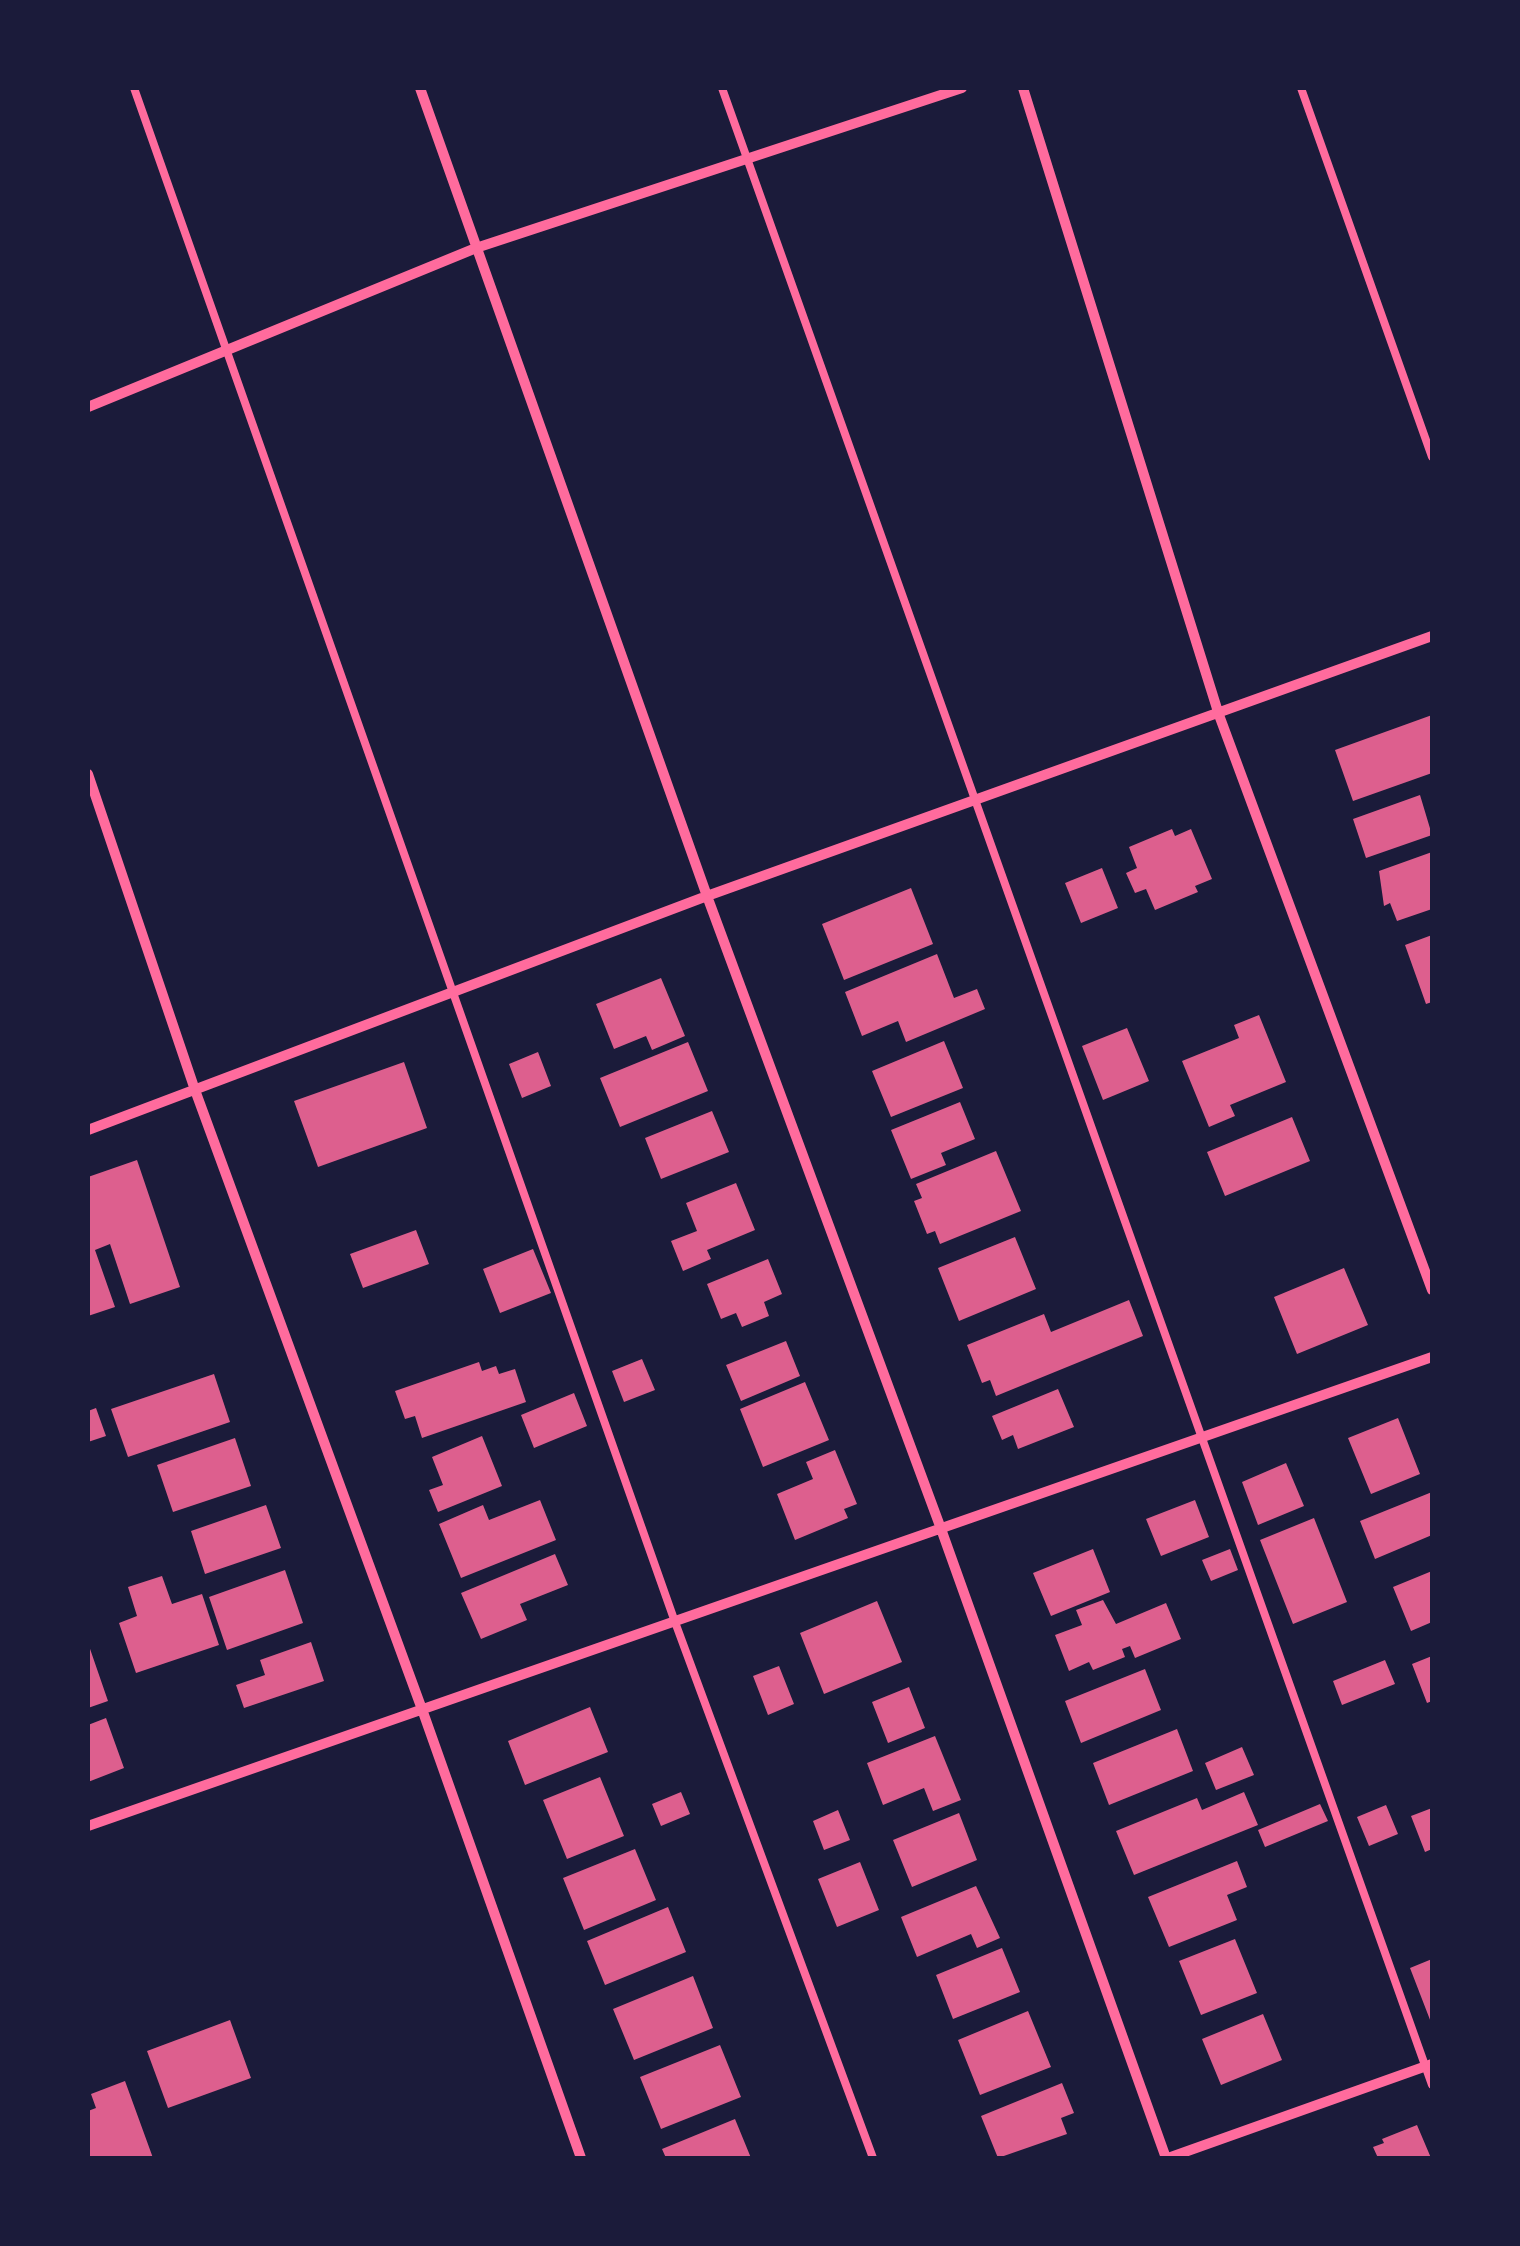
<!DOCTYPE html>
<style>
body{margin:0}
#map{position:relative;width:1520px;height:2246px;overflow:hidden;background:#1b1b3a;font-family:"DejaVu Sans",sans-serif}
canvas{display:block}
.frame{position:absolute;inset:0;border:90px solid #1b1b3a;pointer-events:none}
</style>
<div id="map">
<canvas width="1520" height="2246"></canvas>
<div class="frame"></div>
</div>
<script>
const g = document.querySelector('canvas').getContext('2d');
g.lineJoin = 'round';
function fill(path, color) { g.fillStyle = color; g.fill(path, 'evenodd'); }
const toPath = rows => new Path2D(rows.map(r => 'M' + r).join(''));
function stroke(path, color, width, dash) { g.strokeStyle = color; g.lineWidth = width; g.lineCap = dash ? 'butt' : 'round'; g.setLineDash(dash || []); g.stroke(path); }
fill(toPath([
 [1432,715,1432,773,1353,801,1335,750],
 [1420,795,1432,835,1366,858,1353,819],
 [1172,829,1175,836,1191,829,1212,879,1195,886,1198,892,1155,910,1146,889,1135,893,1126,873,1137,868,1129,847],
 [1432,852,1432,909,1397,921,1390,903,1384,906,1379,871],
 [1102,868,1118,908,1081,923,1065,883],
 [911,888,933,944,844,980,822,924],
 [1432,935,1432,1002,1426,1004,1405,945],
 [937,954,954,998,977,989,985,1009,906,1042,898,1021,862,1036,845,992],
 [661,978,685,1036,652,1050,646,1036,614,1049,596,1004],
 [1259,1015,1286,1082,1230,1105,1235,1116,1209,1127,1182,1061,1239,1038,1234,1025],
 [1127,1028,1149,1081,1103,1100,1082,1046],
 [944,1041,963,1088,891,1117,872,1071],
 [688,1042,708,1091,620,1127,600,1078],
 [538,1052,551,1086,522,1098,509,1064],
 [404,1062,427,1128,318,1167,294,1101],
 [960,1102,975,1139,941,1153,946,1165,911,1179,891,1130],
 [712,1111,729,1152,661,1179,645,1138],
 [1292,1117,1310,1161,1225,1196,1207,1152],
 [996,1151,1021,1211,940,1244,935,1231,927,1234,914,1201,922,1198,916,1184],
 [137,1160,180,1287,130,1304,110,1244,95,1250,115,1307,88,1316,88,1177],
 [736,1183,755,1230,707,1250,711,1259,683,1271,671,1241,697,1231,686,1203],
 [416,1230,429,1264,363,1288,350,1254],
 [1015,1237,1036,1289,959,1321,938,1268],
 [533,1249,551,1293,500,1313,483,1269],
 [768,1259,782,1294,764,1302,769,1316,742,1327,736,1313,721,1319,707,1284],
 [1344,1268,1368,1325,1297,1354,1274,1297],
 [1129,1300,1143,1336,996,1396,990,1380,982,1383,967,1345,1044,1314,1051,1332],
 [786,1341,800,1376,741,1401,726,1365],
 [642,1359,655,1390,624,1402,612,1371],
 [479,1362,482,1371,496,1366,499,1374,515,1369,526,1402,422,1438,415,1416,405,1419,395,1391],
 [214,1374,230,1422,128,1457,111,1409],
 [805,1382,829,1440,763,1467,740,1409],
 [1058,1389,1074,1427,1018,1449,1013,1435,1002,1440,992,1416],
 [574,1393,587,1426,534,1448,521,1415],
 [96,1408,106,1436,88,1442,88,1411],
 [1398,1418,1420,1474,1371,1494,1348,1438],
 [482,1436,502,1486,438,1512,429,1490,443,1485,432,1457],
 [235,1438,251,1486,173,1512,157,1465],
 [835,1450,857,1504,844,1509,848,1518,795,1540,777,1494,813,1479,806,1462],
 [1286,1463,1304,1506,1258,1525,1242,1482],
 [1432,1492,1432,1535,1375,1559,1360,1521],
 [540,1500,556,1540,461,1578,439,1524,483,1505,489,1520],
 [1195,1500,1209,1537,1161,1556,1146,1519],
 [266,1505,281,1548,205,1574,191,1531],
 [1314,1518,1347,1602,1293,1624,1260,1540],
 [1093,1549,1110,1592,1051,1616,1033,1573],
 [1230,1549,1238,1570,1211,1581,1202,1560],
 [555,1554,568,1585,520,1604,527,1620,481,1639,461,1593],
 [285,1570,303,1623,227,1650,209,1597],
 [1432,1571,1432,1622,1411,1631,1393,1587],
 [162,1576,172,1604,202,1594,219,1645,136,1673,119,1623,137,1616,128,1587],
 [1103,1600,1116,1624,1166,1603,1181,1639,1135,1658,1130,1646,1122,1649,1125,1657,1093,1670,1089,1662,1069,1671,1055,1635,1082,1625,1076,1610],
 [877,1601,902,1662,824,1694,800,1633],
 [311,1642,324,1681,244,1708,236,1685,265,1675,260,1660],
 [88,1643,108,1701,88,1708],
 [1432,1656,1432,1701,1427,1703,1412,1664],
 [1385,1660,1395,1684,1342,1705,1333,1681],
 [779,1666,794,1704,768,1715,753,1676],
 [1145,1669,1161,1710,1081,1743,1065,1701],
 [909,1687,925,1728,888,1743,872,1702],
 [590,1707,608,1752,525,1785,508,1741],
 [106,1718,124,1768,88,1782,88,1725],
 [1177,1729,1193,1771,1109,1805,1093,1763],
 [935,1736,961,1800,933,1811,924,1788,883,1805,867,1763],
 [1242,1747,1254,1775,1216,1790,1205,1763],
 [600,1777,624,1836,567,1859,543,1800],
 [681,1792,690,1814,661,1826,652,1804],
 [1244,1792,1258,1825,1134,1875,1116,1831,1197,1798,1202,1810],
 [1320,1804,1328,1821,1265,1847,1258,1830],
 [1386,1805,1398,1834,1369,1846,1357,1817],
 [1432,1808,1432,1849,1425,1852,1411,1816],
 [838,1810,850,1840,824,1850,813,1821],
 [959,1813,977,1860,912,1887,893,1840],
 [635,1849,656,1900,584,1930,563,1878],
 [1237,1861,1247,1887,1227,1895,1237,1920,1169,1947,1148,1897],
 [860,1862,879,1910,837,1927,818,1879],
 [976,1886,1000,1938,977,1948,971,1934,917,1957,901,1917],
 [668,1907,686,1952,605,1985,587,1941],
 [1235,1939,1257,1993,1201,2015,1179,1961],
 [1002,1948,1020,1992,953,2019,936,1975],
 [1432,1959,1432,2025,1410,1968],
 [693,1976,713,2028,634,2060,613,2009],
 [1028,2011,1051,2067,980,2095,958,2040],
 [1263,2014,1282,2060,1221,2085,1202,2039],
 [230,2020,251,2078,168,2108,147,2051],
 [720,2045,741,2097,661,2129,640,2077],
 [125,2081,153,2158,88,2158,88,2111,96,2108,91,2094],
 [1062,2083,1074,2113,1061,2118,1067,2134,998,2158,981,2116],
 [735,2119,751,2158,666,2158,662,2149],
 [1417,2125,1431,2158,1378,2158,1373,2147,1384,2143,1382,2139]
]), '#dd5f8e');
stroke(toPath([
 [134,88,675,1622,873,2158],
 [722,88,1432,2085],
 [1301,88,1432,457]
]), '#ff6b9d', 8);
stroke(toPath([
 [420,88,707,896,940,1526,1166,2158],
 [1023,88,1219,715,1432,1290],
 [88,407,476,248,962,88],
 [88,774,195,1090,423,1712,581,2158],
 [88,1130,707,896,1432,636],
 [88,1826,1432,1357],
 [1168,2158,1432,2064]
]), '#ff6b9d', 10);
</script>
